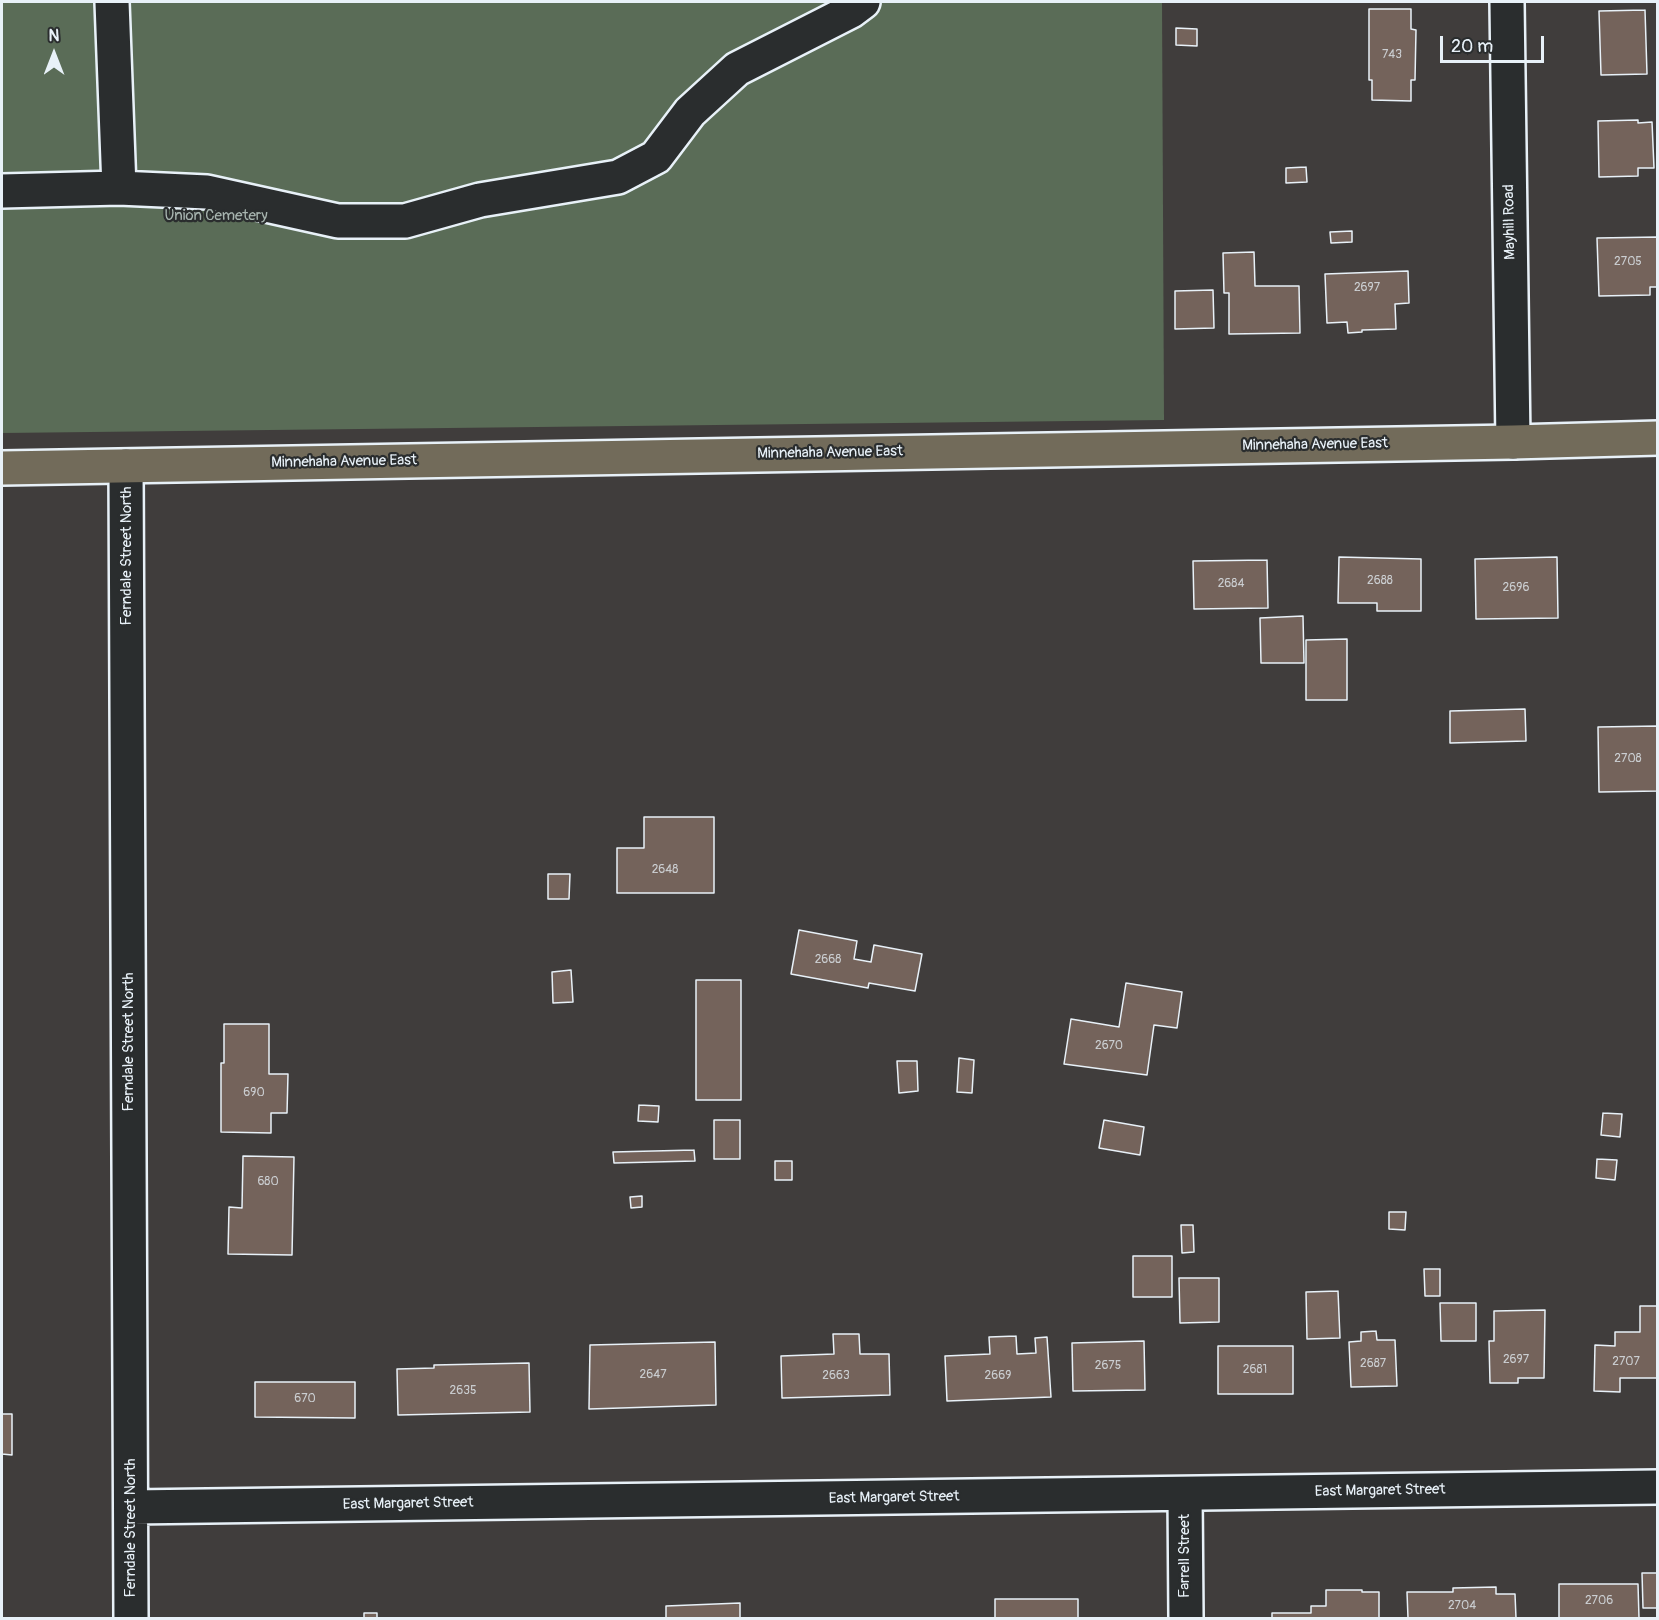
<!DOCTYPE html>
<style>
body{margin:0}
#map{position:relative;width:1659px;height:1620px;overflow:hidden;background:#403d3c;font-family:Pangolin,sans-serif}
canvas{display:block}
.frame{position:absolute;inset:0;border:3px solid #e8f1f8;pointer-events:none}
.north{position:absolute;left:24px;top:24px;width:60px;height:60px;-webkit-text-stroke:4px #2a2d2e;paint-order:stroke;rotate:0deg;font-size:16px;font-weight:700;line-height:24px;text-align:center;color:#e8f1f8}
.north::after{content:'';display:block;margin:auto;width:21px;height:27px;background:#e8f1f8;clip-path:polygon(50% 0,100% 100%,50% 72%,0 100%)}
.scale{position:absolute;left:1440px;top:36px;width:104px;height:27px;box-sizing:border-box;border:3px solid #e8f1f8;border-top:0;padding-left:8px;font-size:18px;line-height:21px;white-space:nowrap;color:#e8f1f8;-webkit-text-stroke:4px #2a2d2e;paint-order:stroke}
</style>
<div id="map">
<canvas width="1659" height="1620"></canvas>
<div class="frame"></div>
<div class="north">N</div>
<div class="scale">20 m</div>
</div>
<script>
const g = document.querySelector('canvas').getContext('2d');
g.lineJoin = 'round';
function fill(path, color) { g.fillStyle = color; g.fill(path, 'evenodd'); }
const toPath = rows => new Path2D(rows.map(r => 'M' + r).join(''));
function stroke(path, color, width, dash) { g.strokeStyle = color; g.lineWidth = width; g.lineCap = dash ? 'butt' : 'round'; g.setLineDash(dash || []); g.stroke(path); }
function drawText(font, color, halo, rows, align = 'center') {
  g.font = font + ' Pangolin,sans-serif'; g.lineWidth = 4.5; g.setLineDash([]); g.textBaseline = 'middle'; g.strokeStyle = halo; g.fillStyle = color; for (const [text, x, y, turn = 0] of rows) {
    g.save(); g.translate(x, y); g.rotate((+turn || 0) * Math.PI / 180); g.textAlign = isNaN(turn) ? turn : align; if (halo) g.strokeText(text, 0, 0); g.fillText(text, 0, 0); g.restore();
  }
}
fill(toPath([
 [2,2,1162,2,1164,420,2,433]
]), '#5a6c57');
const building = toPath([
 [1369,9,1411,9,1411,29,1416,30,1415,80,1411,80,1411,101,1372,100,1372,80,1369,80,1369,9],
 [1645,10,1647,74,1601,75,1599,11,1645,10],
 [1176,28,1197,29,1197,46,1176,45,1176,28],
 [1638,120,1638,123,1652,122,1654,168,1638,168,1638,176,1599,177,1598,121,1638,120],
 [1306,167,1307,182,1286,183,1286,168,1306,167],
 [1352,231,1352,242,1331,243,1330,232,1352,231],
 [1658,237,1658,287,1650,287,1650,295,1599,296,1597,238,1658,237],
 [1254,252,1255,286,1299,286,1300,333,1229,334,1229,293,1224,293,1223,253,1254,252],
 [1408,271,1409,303,1395,304,1396,329,1362,330,1362,332,1348,333,1347,322,1327,323,1325,274,1408,271],
 [1213,290,1214,328,1175,329,1175,291,1213,290],
 [1339,557,1421,559,1421,611,1377,611,1377,603,1338,603,1339,557],
 [1557,557,1558,618,1476,619,1475,559,1557,557],
 [1267,560,1268,608,1194,609,1193,561,1267,560],
 [1303,616,1304,663,1261,663,1260,618,1303,616],
 [1347,639,1347,700,1306,700,1306,640,1347,639],
 [1525,709,1526,741,1450,743,1450,711,1525,709],
 [1658,726,1658,791,1599,792,1598,727,1658,726],
 [644,817,714,817,714,893,617,893,617,848,644,848,644,817],
 [548,874,570,874,569,899,548,899,548,874],
 [799,930,857,941,854,959,871,962,874,945,922,954,915,991,869,983,868,988,791,974,799,930],
 [571,970,573,1002,553,1003,552,972,571,970],
 [696,980,741,980,741,1100,696,1100,696,980],
 [1126,983,1182,992,1177,1028,1154,1025,1147,1075,1064,1064,1071,1019,1119,1027,1126,983],
 [224,1024,269,1024,269,1074,288,1074,287,1113,271,1113,271,1133,221,1132,221,1063,224,1063,224,1024],
 [959,1058,974,1060,972,1093,957,1092,959,1058],
 [897,1061,917,1061,918,1091,899,1093,897,1061],
 [639,1105,659,1106,658,1122,638,1121,639,1105],
 [1603,1113,1622,1114,1620,1137,1601,1135,1603,1113],
 [714,1120,740,1120,740,1159,714,1159,714,1120],
 [1104,1120,1144,1127,1140,1155,1099,1148,1104,1120],
 [694,1150,695,1161,614,1163,613,1152,694,1150],
 [243,1156,294,1157,292,1255,228,1254,229,1207,242,1208,243,1156],
 [1597,1159,1617,1160,1615,1180,1596,1178,1597,1159],
 [775,1161,792,1161,792,1180,775,1180,775,1161],
 [642,1196,642,1207,631,1208,630,1197,642,1196],
 [1389,1212,1406,1212,1405,1230,1389,1229,1389,1212],
 [1181,1225,1193,1225,1194,1252,1182,1253,1181,1225],
 [1133,1256,1172,1256,1172,1297,1133,1297,1133,1256],
 [1424,1269,1440,1269,1440,1296,1425,1296,1424,1269],
 [1179,1278,1219,1278,1219,1322,1180,1323,1179,1278],
 [1338,1291,1340,1338,1307,1339,1306,1292,1338,1291],
 [1440,1303,1476,1303,1476,1341,1441,1341,1440,1303],
 [1640,1306,1658,1306,1658,1378,1620,1378,1620,1392,1594,1391,1595,1345,1615,1346,1615,1332,1640,1332,1640,1306],
 [1545,1310,1544,1378,1518,1378,1518,1383,1490,1383,1489,1341,1494,1341,1494,1311,1545,1310],
 [1376,1331,1377,1340,1395,1340,1397,1386,1351,1387,1349,1342,1361,1341,1361,1332,1376,1331],
 [833,1334,859,1334,860,1354,889,1354,890,1395,782,1398,781,1356,834,1354,833,1334],
 [1016,1336,1017,1354,1036,1353,1035,1338,1047,1337,1051,1397,947,1401,945,1356,990,1354,989,1337,1016,1336],
 [1144,1341,1145,1390,1073,1391,1072,1343,1144,1341],
 [715,1342,716,1405,589,1409,590,1345,715,1342],
 [1218,1346,1293,1346,1293,1394,1218,1394,1218,1346],
 [529,1363,530,1412,398,1415,397,1369,434,1368,434,1365,529,1363],
 [255,1382,355,1382,355,1418,255,1417,255,1382],
 [2,1414,12,1414,12,1455,2,1454,2,1414],
 [1642,1573,1658,1573,1658,1608,1643,1608,1642,1573],
 [1559,1584,1638,1584,1639,1618,1559,1618,1559,1584],
 [1496,1587,1496,1594,1515,1594,1516,1618,1408,1618,1407,1592,1453,1592,1453,1588,1496,1587],
 [1326,1590,1362,1590,1362,1592,1379,1592,1379,1618,1272,1618,1272,1613,1311,1613,1311,1606,1326,1606,1326,1590],
 [995,1599,1078,1599,1078,1618,995,1618,995,1599],
 [740,1603,740,1618,666,1618,666,1606,740,1603],
 [364,1613,377,1613,377,1618,364,1618,364,1613]
]);
fill(building, '#74635b');
stroke(building, '#e8f1f8', 1.5);
const minor = toPath([
 [112,2,119,188],
 [1507,2,1513,442],
 [2,191,119,188,207,192,338,221,405,221,480,200,618,177,656,157,690,112,737,69,851,11,863,2],
 [126,466,131,1618],
 [1185,1494,1186,1618],
 [131,1507,1658,1487]
]);
const major = toPath([
 [2,468,1513,442,1658,438]
]);
stroke(minor, '#e8f1f8', 38);
stroke(major, '#e8f1f8', 38);
stroke(minor, '#2a2d2e', 33);
stroke(major, '#726b5a', 33);
drawText('12px', '#cbced1', null, [
 ["743",1392,55],
 ["2705",1628,262],
 ["2697",1367,288],
 ["2688",1380,581],
 ["2684",1231,584],
 ["2696",1516,588],
 ["2708",1628,759],
 ["2648",665,870],
 ["2668",828,960],
 ["2670",1109,1046],
 ["690",254,1093],
 ["680",268,1182],
 ["2697",1516,1360],
 ["2707",1626,1362],
 ["2687",1373,1364],
 ["2675",1108,1366],
 ["2681",1255,1370],
 ["2647",653,1375],
 ["2663",836,1376],
 ["2669",998,1376],
 ["2635",463,1391],
 ["670",305,1399],
 ["2706",1599,1601],
 ["2704",1462,1606]
]);
drawText('15px', '#a8b5b0', '#2a2d2e', [
 ["Union Cemetery",216,216]
]);
drawText('15px', '#e8f1f8', '#2a2d2e', [
 ["Mayhill Road",1510,222,-91],
 ["Minnehaha Avenue East",1315,445,-1],
 ["Minnehaha Avenue East",830,453,-1],
 ["Minnehaha Avenue East",344,462,-1],
 ["Ferndale Street North",127,556,-90],
 ["Ferndale Street North",129,1042,-90],
 ["East Margaret Street",1380,1491,-1],
 ["East Margaret Street",894,1498,-1],
 ["East Margaret Street",408,1504,-1],
 ["Ferndale Street North",131,1528,-90],
 ["Farrell Street",1185,1556,-90]
]);
</script>
